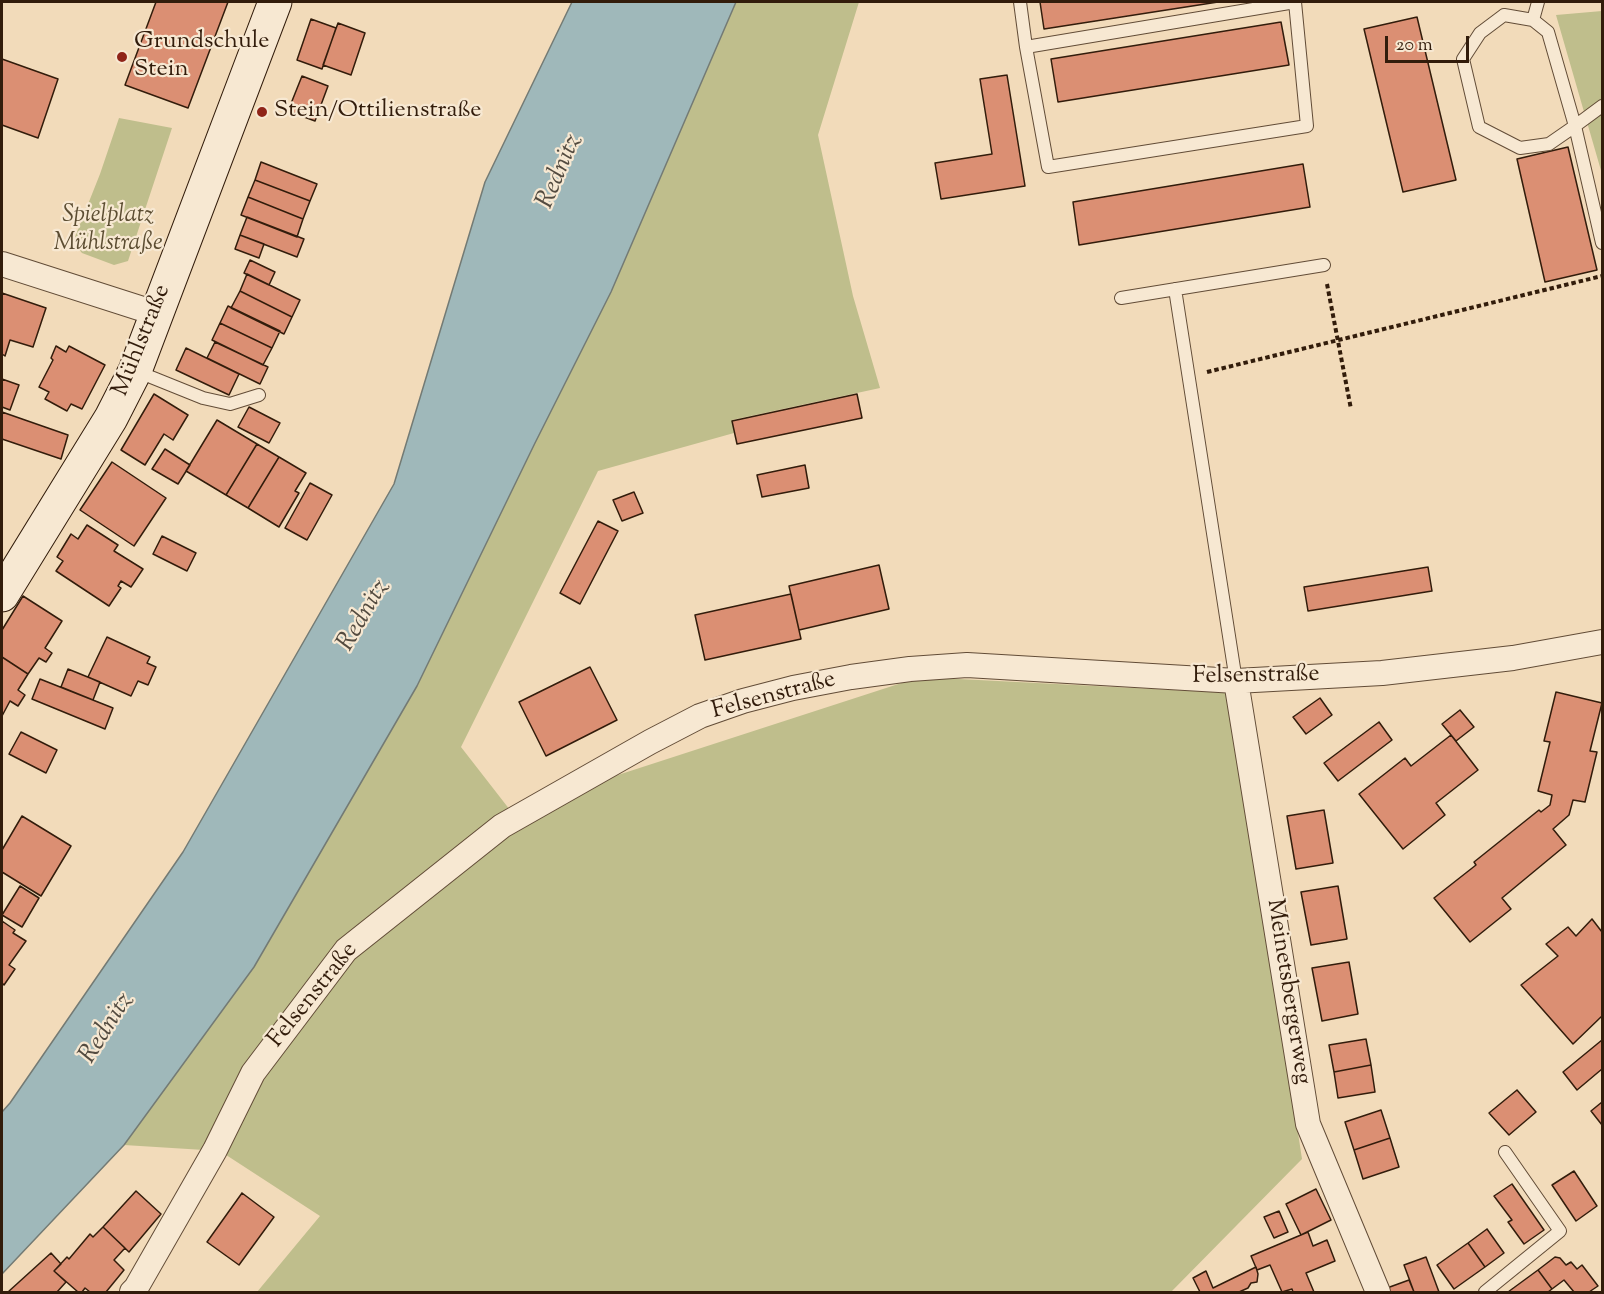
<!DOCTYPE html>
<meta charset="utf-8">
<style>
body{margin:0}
#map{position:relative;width:1604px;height:1294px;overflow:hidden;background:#f2dbba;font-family:"Sorts Mill Goudy",serif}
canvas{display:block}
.frame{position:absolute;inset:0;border:3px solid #321c0b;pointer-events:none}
.scale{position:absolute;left:1385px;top:36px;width:84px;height:27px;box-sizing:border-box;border:3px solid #321c0b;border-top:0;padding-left:8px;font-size:18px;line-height:21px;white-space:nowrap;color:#321c0b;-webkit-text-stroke:4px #f7e8d2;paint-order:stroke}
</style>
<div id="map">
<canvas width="1604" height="1294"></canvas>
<div class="frame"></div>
<div class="scale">20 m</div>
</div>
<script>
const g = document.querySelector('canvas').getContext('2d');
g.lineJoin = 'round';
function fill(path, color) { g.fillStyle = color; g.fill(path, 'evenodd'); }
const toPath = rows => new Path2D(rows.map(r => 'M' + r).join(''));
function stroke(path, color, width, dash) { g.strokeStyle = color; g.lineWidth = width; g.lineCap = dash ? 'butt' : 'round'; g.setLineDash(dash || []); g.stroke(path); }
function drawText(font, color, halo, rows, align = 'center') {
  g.font = font + ' "Sorts Mill Goudy",serif'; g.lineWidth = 4.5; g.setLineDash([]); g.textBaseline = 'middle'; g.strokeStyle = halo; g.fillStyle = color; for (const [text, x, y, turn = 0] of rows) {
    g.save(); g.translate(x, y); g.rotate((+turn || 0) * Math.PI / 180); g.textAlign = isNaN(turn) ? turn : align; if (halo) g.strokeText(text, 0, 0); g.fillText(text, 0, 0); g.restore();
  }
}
fill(toPath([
 [736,2,859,2,818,135,853,296,880,388,732,420,734,433,598,471,461,747,510,810,920,677,1231,693,1302,1159,1171,1292,257,1292,320,1216,220,1151,124,1145,254,967,417,686,535,443,611,292],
 [1602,11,1602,174,1556,15],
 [119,118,172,128,128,261,114,265,82,253,73,242,100,174]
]), '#bfbe8c');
const water = toPath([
 [572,2,736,2,611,292,535,443,417,686,254,967,124,1145,2,1274,2,1112,10,1103,183,852,394,484,485,182,572,2]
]);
fill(water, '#9fb8ba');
stroke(water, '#737a74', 1.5);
const building = toPath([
 [156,2,228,2,188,108,125,85,156,2],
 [1040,2,1218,2,1044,29,1040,2],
 [1417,17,1456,180,1403,192,1364,29,1417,17],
 [311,19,336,28,322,69,297,60,311,19],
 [1281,22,1289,65,1058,102,1051,59,1281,22],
 [338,23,365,33,351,75,323,65,338,23],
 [2,59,58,79,38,138,2,125,2,59],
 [1007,75,1025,186,941,199,935,163,992,154,980,79,1007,75],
 [302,76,328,86,315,121,288,111,302,76],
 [1568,147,1597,270,1545,282,1517,159,1568,147],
 [261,162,317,184,310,201,255,180,261,162],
 [1303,164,1310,207,1079,245,1073,202,1303,164],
 [255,180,310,201,303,219,248,197,255,180],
 [248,197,303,219,297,237,241,215,248,197],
 [247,217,304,239,297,257,240,235,247,217],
 [240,235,264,244,259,258,235,249,240,235],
 [250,260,275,272,269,285,244,273,250,260],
 [247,274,300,300,292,317,240,291,247,274],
 [240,291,292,317,284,334,231,308,240,291],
 [2,293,46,308,33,347,10,340,5,356,2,354,2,293],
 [228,306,280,331,272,348,220,323,228,306],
 [220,323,272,348,263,365,212,340,220,323],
 [215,342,268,367,260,384,207,358,215,342],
 [56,346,66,352,69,346,105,365,82,409,71,404,67,411,45,399,49,392,39,387,53,360,51,358,56,346],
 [186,348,239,374,229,395,176,370,186,348],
 [2,379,19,385,10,410,2,407,2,379],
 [154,394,188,415,173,440,164,434,145,465,121,450,154,394],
 [857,394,862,418,737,444,732,421,857,394],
 [249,407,280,423,269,443,238,427,249,407],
 [2,412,68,435,61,459,2,439,2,412],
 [217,420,257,444,226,495,186,471,217,420],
 [257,444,279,457,248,508,226,495,257,444],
 [165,449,190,465,178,484,152,469,165,449],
 [279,457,306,473,295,491,299,493,279,527,248,508,279,457],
 [112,462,166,498,134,546,80,510,112,462],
 [805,465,809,488,762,497,757,475,805,465],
 [310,483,332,495,307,540,285,528,310,483],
 [634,492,643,513,622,521,613,500,634,492],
 [598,521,618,531,580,604,560,593,598,521],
 [87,525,118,545,114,551,143,569,131,587,121,581,118,586,121,588,109,606,56,571,63,561,57,557,71,534,78,539,87,525],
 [162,536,196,553,187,571,153,554,162,536],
 [879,565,889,609,799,630,789,586,879,565],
 [1428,567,1432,591,1308,611,1304,587,1428,567],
 [791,594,801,639,705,660,695,615,791,594],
 [23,596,62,621,45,648,52,653,46,662,39,658,28,674,2,657,2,630,23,596],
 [107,637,150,657,147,663,156,667,148,685,138,681,131,696,88,677,107,637],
 [2,657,28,674,18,690,25,695,18,706,10,701,2,716,2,657],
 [590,667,617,720,546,756,519,702,590,667],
 [68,669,100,682,93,700,61,687,68,669],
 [40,679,113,708,105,729,32,699,40,679],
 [1556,692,1602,703,1590,751,1597,752,1585,802,1573,800,1569,815,1553,829,1566,845,1502,898,1511,909,1470,942,1434,898,1476,865,1474,862,1539,810,1541,812,1550,805,1552,795,1538,791,1550,742,1544,741,1556,692],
 [1320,698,1332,715,1306,734,1293,717,1320,698],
 [1460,710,1474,727,1456,741,1442,724,1460,710],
 [1379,722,1392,740,1338,781,1324,763,1379,722],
 [21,732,57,750,46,773,9,754,21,732],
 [1451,735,1478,770,1436,803,1445,815,1403,849,1359,794,1405,758,1411,766,1451,735],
 [1324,810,1333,863,1296,869,1287,816,1324,810],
 [22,816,71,846,41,896,2,872,2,850,22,816],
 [20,886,39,898,22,927,2,915,20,886],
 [1338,886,1347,939,1311,945,1301,892,1338,886],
 [1592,919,1602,932,1602,1016,1573,1044,1521,985,1558,956,1546,944,1568,927,1576,936,1592,919],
 [2,921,15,930,13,933,26,941,9,965,15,969,4,985,2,983,2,921],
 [1349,962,1358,1014,1322,1021,1312,968,1349,962],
 [1366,1039,1371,1065,1334,1072,1329,1045,1366,1039],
 [1602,1040,1602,1069,1577,1090,1563,1072,1602,1040],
 [1371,1065,1375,1092,1338,1098,1334,1072,1371,1065],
 [1517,1090,1536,1112,1509,1135,1489,1113,1517,1090],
 [1602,1102,1602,1125,1591,1111,1602,1102],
 [1381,1110,1390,1138,1354,1150,1345,1122,1381,1110],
 [1390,1138,1399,1167,1363,1179,1354,1150,1390,1138],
 [1574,1171,1597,1206,1576,1221,1552,1185,1574,1171],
 [1512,1184,1544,1230,1524,1244,1508,1222,1512,1220,1494,1196,1512,1184],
 [1316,1189,1331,1220,1301,1235,1286,1204,1316,1189],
 [136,1191,161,1214,129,1252,103,1227,136,1191],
 [242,1193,274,1217,239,1265,207,1242,242,1193],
 [1279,1211,1288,1232,1274,1238,1264,1217,1279,1211],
 [103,1227,125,1248,114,1260,124,1270,106,1292,90,1292,85,1288,82,1292,78,1292,54,1271,67,1257,69,1259,90,1234,93,1237,103,1227],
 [1487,1229,1504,1253,1485,1267,1468,1243,1487,1229],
 [1308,1232,1313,1246,1327,1240,1335,1261,1306,1273,1314,1292,1293,1292,1292,1289,1282,1292,1270,1265,1257,1270,1251,1256,1308,1232],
 [1468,1243,1485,1267,1454,1289,1437,1265,1468,1243],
 [51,1253,61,1264,54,1271,66,1282,57,1292,8,1292,51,1253],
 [1426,1257,1439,1292,1414,1292,1404,1265,1426,1257],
 [1555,1257,1560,1258,1566,1265,1571,1262,1577,1269,1582,1265,1598,1286,1589,1292,1574,1292,1564,1280,1552,1289,1538,1270,1555,1257],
 [1256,1267,1258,1274,1257,1282,1251,1283,1248,1288,1239,1292,1200,1292,1193,1278,1206,1271,1213,1288,1256,1267],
 [1538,1270,1552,1289,1548,1292,1508,1292,1538,1270],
 [1409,1280,1414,1292,1389,1292,1387,1288,1409,1280]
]);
fill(building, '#db8f73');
stroke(building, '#321c0b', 1.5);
const lane = toPath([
 [1020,2,1026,47],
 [1295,2,1307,126,1048,167,1026,47,1295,2],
 [1504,15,1533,20,1548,32,1575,126,1549,144,1520,148,1479,127,1463,59,1480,33,1504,15],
 [1533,20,1538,2],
 [1602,106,1575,126,1602,243],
 [1175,289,1236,681],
 [1121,298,1324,265],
 [136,371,203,398,230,404,259,395],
 [1485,1292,1560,1231,1505,1152]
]);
const street = toPath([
 [2,264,155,313],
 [1236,681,1308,1124,1378,1292],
 [132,1292,136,1288,215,1150,253,1073,346,950,502,826,650,742,700,716,743,701,793,688,851,677,910,669,967,665,1236,681,1382,673,1513,658,1602,642]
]);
const secondary = toPath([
 [2,595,111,418,135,371,275,2]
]);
stroke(lane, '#624c37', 14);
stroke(street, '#624c37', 26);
stroke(secondary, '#321c0b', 35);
stroke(toPath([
 [1327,284,1351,409],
 [1207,372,1602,276]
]), '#321c0b', 4, [4.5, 3]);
stroke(lane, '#f7e8d2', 12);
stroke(street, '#f7e8d2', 24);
stroke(secondary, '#f7e8d2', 33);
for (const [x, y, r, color] of [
 [122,57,6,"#8f2418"],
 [262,112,6,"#8f2418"]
]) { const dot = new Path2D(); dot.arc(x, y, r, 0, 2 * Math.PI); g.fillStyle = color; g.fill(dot); stroke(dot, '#f7e8d2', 2); }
drawText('24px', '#321c0b', '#f7e8d2', [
 ["Grundschule",134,43],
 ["Stein",134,71],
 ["Stein/Ottilienstraße",274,112]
], 'left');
drawText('italic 24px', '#5c4d32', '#f7e8d2', [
 ["Spielplatz",108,217],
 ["Mühlstraße",108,245]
]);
drawText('24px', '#321c0b', '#f7e8d2', [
 ["Mühlstraße",143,341,-68],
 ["Felsenstraße",1256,677,-1],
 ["Felsenstraße",774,697,-15],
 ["Meinetsbergerweg",1287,992,81],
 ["Felsenstraße",314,996,-51]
]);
drawText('italic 26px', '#534b40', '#f7e8d2', [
 ["Rednitz",561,172,-67],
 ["Rednitz",365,616,-60],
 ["Rednitz",108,1029,-58]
]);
</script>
